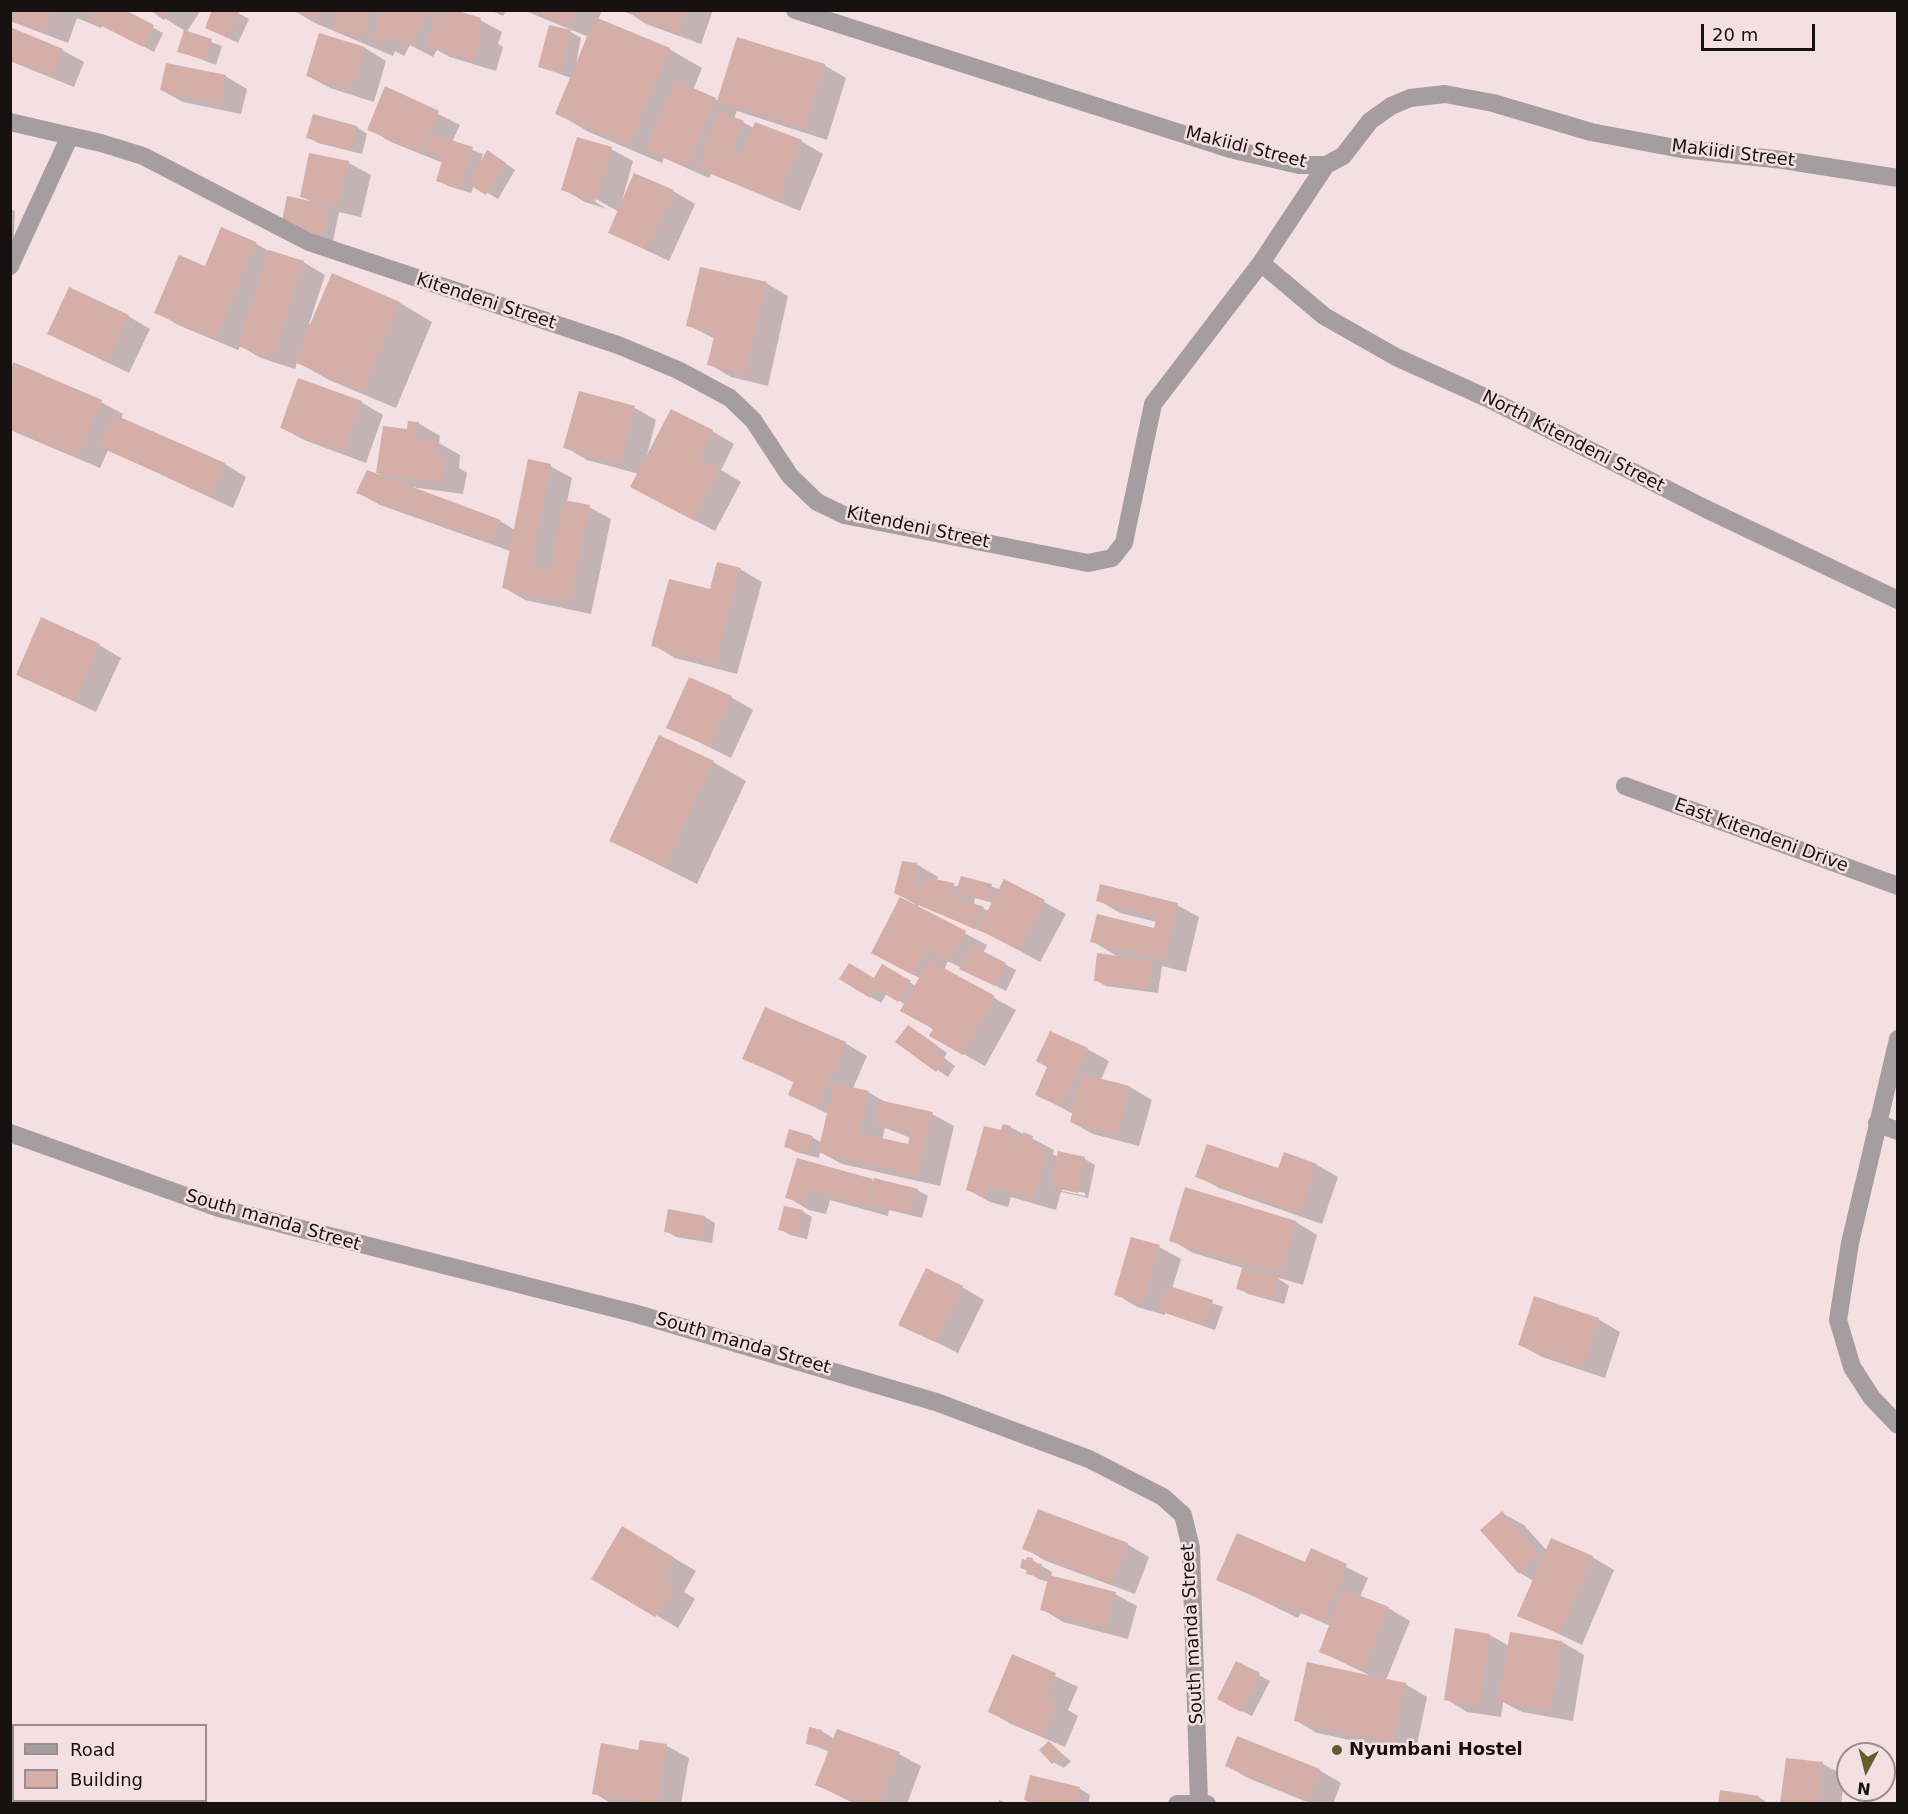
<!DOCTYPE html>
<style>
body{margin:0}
#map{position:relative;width:1908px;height:1814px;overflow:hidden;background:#f4e0e2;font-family:"DejaVu Sans",sans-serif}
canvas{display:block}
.frame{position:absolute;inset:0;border:12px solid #171111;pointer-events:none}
.legend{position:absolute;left:12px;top:1724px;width:195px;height:78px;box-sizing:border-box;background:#f4e0e2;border:2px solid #9c8d8e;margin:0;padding:8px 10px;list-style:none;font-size:18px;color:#171111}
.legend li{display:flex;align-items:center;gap:12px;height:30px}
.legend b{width:30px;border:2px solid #9c8d8e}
.north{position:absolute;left:1836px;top:1742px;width:60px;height:60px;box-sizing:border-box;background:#f4e0e2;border:2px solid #9c8d8e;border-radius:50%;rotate:187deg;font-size:16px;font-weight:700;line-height:24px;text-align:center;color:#171111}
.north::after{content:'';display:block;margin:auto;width:21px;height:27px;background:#605f2c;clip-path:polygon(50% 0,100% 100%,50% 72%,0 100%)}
.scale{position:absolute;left:1701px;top:24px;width:114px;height:27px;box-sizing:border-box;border:3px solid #171111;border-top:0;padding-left:8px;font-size:18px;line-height:21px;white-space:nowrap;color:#171111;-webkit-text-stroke:4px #f4e0e2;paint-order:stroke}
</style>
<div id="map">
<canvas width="1908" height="1814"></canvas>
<div class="frame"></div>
<ul class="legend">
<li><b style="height:8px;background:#a59da0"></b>Road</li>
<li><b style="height:16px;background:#d4aea7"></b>Building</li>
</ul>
<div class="north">N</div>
<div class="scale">20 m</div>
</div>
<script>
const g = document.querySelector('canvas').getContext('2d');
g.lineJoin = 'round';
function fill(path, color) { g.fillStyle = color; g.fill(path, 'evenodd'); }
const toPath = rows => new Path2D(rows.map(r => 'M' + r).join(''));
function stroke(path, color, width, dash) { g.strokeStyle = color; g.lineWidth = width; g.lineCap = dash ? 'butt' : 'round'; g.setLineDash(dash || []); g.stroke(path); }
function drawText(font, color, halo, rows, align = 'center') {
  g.font = font + ' "DejaVu Sans",sans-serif'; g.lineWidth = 5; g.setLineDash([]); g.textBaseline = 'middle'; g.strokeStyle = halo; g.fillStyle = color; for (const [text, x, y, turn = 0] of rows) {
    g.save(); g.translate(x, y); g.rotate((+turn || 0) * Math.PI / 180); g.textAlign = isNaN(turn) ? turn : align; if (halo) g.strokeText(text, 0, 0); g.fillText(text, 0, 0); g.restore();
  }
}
fill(toPath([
 [10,10,121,10,163,33,154,52,102,25,101,28,77,18,68,43,10,21],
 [152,10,201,10,186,33,222,46,216,65,179,51,185,31],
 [214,10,233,10,249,19,238,43,207,28],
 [293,10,459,10,457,13,480,20,502,32,498,44,503,47,496,71,450,57,437,50,433,57,410,45,404,56,395,51,393,56,315,23],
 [490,10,506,10,503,16],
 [523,10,602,10,598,20,669,49,702,68,693,90,718,101,824,65,846,78,827,140,737,111,734,118,754,128,801,141,823,154,800,211,711,174,709,178,664,158,662,163,589,132,556,113,571,78,540,67,550,27,571,32,581,38,575,69,589,37],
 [625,10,713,10,701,44,646,24],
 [10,28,62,50,84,62,74,87,10,61],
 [320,35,365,48,386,61,374,102,330,88,308,76],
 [225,76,247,89,241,114,183,102,161,90],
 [386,88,460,125,452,142,483,154,481,161,498,158,515,170,498,199,474,185,471,193,448,186,438,180,443,163,391,142,369,129],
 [314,116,357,127,367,134,362,154,318,143,308,137],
 [611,149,633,161,622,201,673,191,695,204,669,261,610,233,619,212,591,196,589,198,607,209,585,202,563,189],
 [311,154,349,163,371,175,361,217,339,212,333,241,293,231,312,202,301,196],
 [10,209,15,211,12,278,10,278],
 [255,243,272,253,303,262,325,275,309,324,311,325,332,275,400,303,432,322,396,408,329,380,297,362,295,369,261,358,240,346,238,350,178,325,156,312,206,268],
 [766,283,788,296,768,386,731,377,709,364,715,339,688,325],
 [128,316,150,329,129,373,49,334],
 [13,364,101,402,123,414,121,419,225,464,246,477,233,508,108,450,100,468,10,430,10,370],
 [580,393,635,408,656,420,647,455,712,431,734,444,721,470,741,482,715,531,654,499,639,474,587,460,565,447],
 [361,402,383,415,366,463,304,440,282,428],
 [418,423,440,436,439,443,460,455,459,468,467,473,463,494,411,487,500,521,515,530,550,466,572,478,567,502,589,507,611,519,591,614,525,600,503,587,510,551,380,505,358,493,384,478,378,473,408,431],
 [740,569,762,582,737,674,675,658,653,645],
 [99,645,121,658,96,712,18,675],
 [731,697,753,710,731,758,668,727],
 [713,762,746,781,697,884,611,841],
 [916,864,938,877,937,881,959,887,962,878,1044,902,1066,914,1040,962,997,938,918,905,917,908,987,945,983,953,1016,970,1006,991,948,961,944,970,1016,1010,985,1066,931,1036,935,1029,906,1005,887,993,881,1003,841,979,874,980,882,966,916,986,920,978,894,965,915,904,896,893],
 [975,898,993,903,989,911,974,905],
 [1098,900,1177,905,1199,917,1186,972,1162,966,1158,993,1106,986,1095,980,1120,958,1092,941,1155,930,1157,922,1120,913],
 [919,1033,947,1053,944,1058,955,1066,948,1077,897,1042],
 [845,1043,867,1056,853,1088,868,1092,889,1104,932,1114,954,1126,940,1186,842,1164,820,1152,819,1158,796,1152,786,1146,812,1137,822,1143,828,1114,790,1095,795,1083,744,1058],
 [885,1128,911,1138,909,1146,882,1140],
 [1087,1049,1109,1061,1101,1080,1130,1087,1152,1100,1139,1146,1093,1134,1071,1122,1073,1114,1037,1094],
 [1010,1127,1054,1150,1053,1154,1058,1157,1059,1153,1085,1159,1095,1165,1088,1198,1061,1192,1056,1210,1011,1197,1008,1207,990,1202,968,1190,1002,1132],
 [1062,1188,1085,1193,1085,1196,1062,1191],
 [798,1159,875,1182,917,1190,928,1196,922,1218,889,1210,888,1216,830,1200,826,1214,809,1210,787,1197],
 [1317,1165,1338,1177,1322,1224,1219,1188,1197,1176],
 [802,1211,812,1217,807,1239,790,1235,780,1229],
 [705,1217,715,1223,712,1243,676,1237,666,1231],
 [1296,1222,1317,1235,1303,1285,1276,1277,1289,1286,1284,1304,1248,1294,1238,1288,1243,1268,1193,1253,1171,1240],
 [1159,1247,1181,1259,1172,1289,1223,1307,1215,1330,1165,1313,1165,1315,1137,1307,1116,1294],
 [962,1287,984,1300,958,1353,900,1324],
 [1598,1319,1620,1332,1605,1378,1542,1357,1520,1345],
 [1502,1513,1524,1525,1547,1551,1592,1557,1614,1570,1582,1645,1519,1615,1534,1581,1520,1573],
 [623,1528,696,1571,684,1592,695,1599,678,1628,593,1578],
 [1127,1544,1149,1557,1135,1594,1046,1561,1024,1548],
 [1312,1550,1368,1578,1360,1597,1388,1608,1410,1621,1386,1680,1405,1684,1427,1697,1415,1754,1317,1733,1295,1720,1369,1675,1321,1652,1330,1626,1301,1613,1298,1618,1218,1579,1306,1564],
 [1032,1560,1052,1572,1051,1577,1115,1594,1137,1606,1128,1639,1063,1622,1042,1609,1049,1582,1038,1579,1022,1567],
 [1457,1630,1490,1635,1509,1646,1511,1634,1562,1642,1584,1655,1573,1721,1522,1712,1503,1702,1501,1717,1467,1712,1446,1699],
 [1013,1656,1078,1687,1068,1710,1078,1716,1065,1747,1011,1724,990,1712],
 [1237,1663,1270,1681,1252,1716,1229,1705],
 [821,1731,832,1737,834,1742,899,1754,921,1766,907,1804,855,1804,817,1785,830,1752,808,1743],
 [1049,1743,1071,1761,1064,1768,1053,1762],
 [667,1746,689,1758,681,1804,612,1804,594,1793,640,1751],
 [1823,1764,1845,1776,1841,1804,1782,1804],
 [1227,1766,1319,1770,1341,1783,1333,1804,1312,1804,1248,1778],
 [1031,1777,1080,1789,1090,1795,1088,1804,1032,1804,1025,1799],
 [1759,1797,1769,1804,1720,1804],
 [999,1800,1010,1804,998,1804]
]), '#0003');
fill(toPath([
 [10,10,53,10,45,32,10,18],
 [93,10,125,10,154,25,143,47,88,19],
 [150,10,171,10,164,20],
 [212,10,239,12,228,38,205,28],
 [295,10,324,10,320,20],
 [339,10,371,10,360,39,332,27],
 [383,10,430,10,410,46,387,34,382,44,367,37,370,31,376,34,380,27,375,25],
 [437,10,455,10,481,18,477,31,482,33,474,60,426,45],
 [530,10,575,10,569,26],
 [620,10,687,10,678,33],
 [595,17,670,48,629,145,555,114],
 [549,25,571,30,560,73,538,67],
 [10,27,63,49,51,76,10,59],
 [184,30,212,39,206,60,177,52],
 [319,33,365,47,352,90,306,76],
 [737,37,825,64,805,128,717,101],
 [166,63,226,75,220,103,160,90],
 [675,80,716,98,687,167,646,149],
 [385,86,439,111,420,151,367,130],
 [719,111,744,121,732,152,741,155,755,122,802,140,778,199,697,168],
 [313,114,357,126,351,150,306,138],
 [432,134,473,147,460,188,436,181,443,158,426,152],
 [577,137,612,147,596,201,561,190],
 [487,150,506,163,486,195,468,184],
 [309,153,349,161,339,205,300,197],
 [634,173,674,190,647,250,608,233],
 [287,196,329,205,322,236,281,226],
 [221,227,256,242,216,338,154,313,179,255,205,266],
 [269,250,304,261,273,358,238,346],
 [700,267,767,282,746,374,707,365,715,333,686,326],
 [332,273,400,302,363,391,294,362],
 [69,287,129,315,107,362,47,334],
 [13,362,102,400,78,457,10,428],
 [298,378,362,401,344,452,280,428],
 [579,391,635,406,620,463,563,448],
 [671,409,713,430,699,457,720,468,693,520,630,487],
 [113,414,225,463,211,496,99,447],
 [408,421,419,422,416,438,439,441,437,457,446,459,441,482,376,473,383,426,407,429],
 [528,459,551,464,530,567,550,571,564,500,590,505,570,602,502,588],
 [367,470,501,520,494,542,356,493],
 [717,562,741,568,715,663,651,646,669,579,710,589],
 [41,617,100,644,74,701,16,675],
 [689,677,732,696,709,746,666,728],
 [659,735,714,761,664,866,609,841],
 [902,861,917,863,913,885,922,888,925,877,954,883,952,896,984,907,974,929,894,893],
 [961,876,992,884,988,900,956,891],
 [1004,879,1045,900,1018,950,978,929],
 [1100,884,1178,903,1164,960,1090,942,1097,914,1154,928,1157,916,1096,901],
 [900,897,966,931,949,962,926,950,913,975,871,953],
 [971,945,1006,963,995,986,959,969],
 [1097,953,1152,961,1148,988,1094,981],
 [929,960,995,996,963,1055,929,1036,933,1029,900,1011],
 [849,963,874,978,882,964,911,981,898,1002,876,988,870,998,839,979],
 [765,1007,846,1042,817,1108,788,1095,794,1081,742,1059],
 [908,1025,938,1046,935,1051,946,1059,936,1072,895,1042],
 [1050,1031,1088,1048,1061,1107,1035,1095,1047,1067,1036,1061],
 [1082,1074,1130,1086,1117,1135,1070,1122],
 [834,1083,869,1091,859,1133,908,1144,911,1131,874,1123,879,1100,933,1112,918,1175,818,1152],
 [1003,1124,1011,1126,1009,1135,1022,1138,1023,1132,1033,1136,1031,1144,1048,1149,1034,1198,989,1186,986,1196,966,1190,984,1126,1001,1130],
 [789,1129,813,1136,808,1153,784,1147],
 [1207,1144,1278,1168,1284,1152,1317,1164,1300,1213,1195,1177],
 [1058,1151,1085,1157,1078,1193,1050,1187],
 [797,1158,873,1179,866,1205,808,1189,804,1203,785,1198],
 [874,1178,918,1189,911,1213,869,1203],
 [1185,1187,1296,1221,1281,1274,1169,1241],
 [784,1206,803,1210,797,1234,778,1230],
 [668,1209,705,1216,701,1238,664,1232],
 [1131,1237,1160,1245,1143,1304,1114,1295],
 [926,1268,963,1286,935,1342,898,1325],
 [1242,1268,1279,1278,1273,1299,1236,1289],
 [1166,1285,1213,1300,1205,1325,1157,1310],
 [1534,1296,1599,1318,1583,1367,1518,1345],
 [1038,1509,1128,1543,1113,1583,1022,1549],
 [1502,1511,1540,1555,1519,1574,1480,1530],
 [622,1526,675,1558,663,1578,675,1585,655,1617,591,1579],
 [1237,1533,1305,1562,1311,1548,1347,1564,1322,1621,1278,1602,1276,1606,1216,1580],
 [1551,1538,1593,1556,1560,1634,1517,1616],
 [1027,1557,1033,1558,1032,1563,1042,1564,1040,1577,1026,1574,1027,1570,1020,1568,1022,1559,1026,1560],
 [1049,1575,1116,1592,1106,1628,1040,1610],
 [1343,1589,1389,1607,1364,1670,1319,1652],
 [1455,1628,1490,1634,1479,1706,1444,1700],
 [1510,1632,1562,1641,1551,1710,1498,1701],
 [1012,1654,1056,1673,1046,1698,1057,1702,1043,1736,988,1712],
 [1236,1661,1260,1673,1241,1712,1217,1699],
 [1307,1662,1406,1683,1393,1742,1294,1721],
 [809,1727,822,1730,820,1736,830,1738,829,1748,806,1744],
 [837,1729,900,1752,880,1804,862,1804,815,1785],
 [1237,1736,1320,1769,1308,1799,1225,1766],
 [640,1740,667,1744,657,1804,592,1794,601,1743,638,1750],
 [1049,1741,1062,1754,1052,1764,1039,1750],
 [1786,1758,1823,1762,1818,1804,1780,1804],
 [1030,1775,1080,1787,1076,1804,1038,1804,1024,1800],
 [1720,1790,1759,1796,1758,1804,1718,1804]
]), '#d4aea7');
stroke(toPath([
 [795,10,1230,149,1299,165,1326,165,1343,156,1370,121,1391,106,1410,98,1445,94,1493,103,1591,132,1681,149,1783,160,1898,178],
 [10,122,101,143,143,156,309,242,618,345,678,370,730,398,753,420,790,476,817,502,844,515,1088,563,1112,558,1124,543,1153,404,1261,263,1326,165],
 [1261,263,1324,316,1396,357,1489,399,1706,509,1898,600],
 [10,266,70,136],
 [1625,786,1898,886],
 [1898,1039,1850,1243,1838,1320,1852,1367,1872,1398,1898,1425],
 [1877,1123,1898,1131],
 [10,1133,219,1208,637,1314,936,1402,1089,1459,1163,1497,1183,1515,1191,1548,1199,1803],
 [1177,1804,1207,1804]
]), '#a59da0', 18);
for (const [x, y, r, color] of [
 [1337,1750,6,"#605f2c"]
]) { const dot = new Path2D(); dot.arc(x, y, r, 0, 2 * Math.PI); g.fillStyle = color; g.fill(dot); stroke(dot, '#f4e0e2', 2); }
drawText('18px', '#171111', '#f4e0e2', [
 ["Makiidi Street",1246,148,14],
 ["Makiidi Street",1733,154,7],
 ["Kitendeni Street",486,302,18],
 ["North Kitendeni Street",1573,442,27],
 ["Kitendeni Street",918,528,12],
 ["East Kitendeni Drive",1761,836,20],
 ["South manda Street",273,1221,16],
 ["South manda Street",743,1344,16],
 ["South manda Street",1193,1634,-93]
]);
drawText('bold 18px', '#171111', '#f4e0e2', [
 ["Nyumbani Hostel",1349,1750]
], 'left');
</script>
